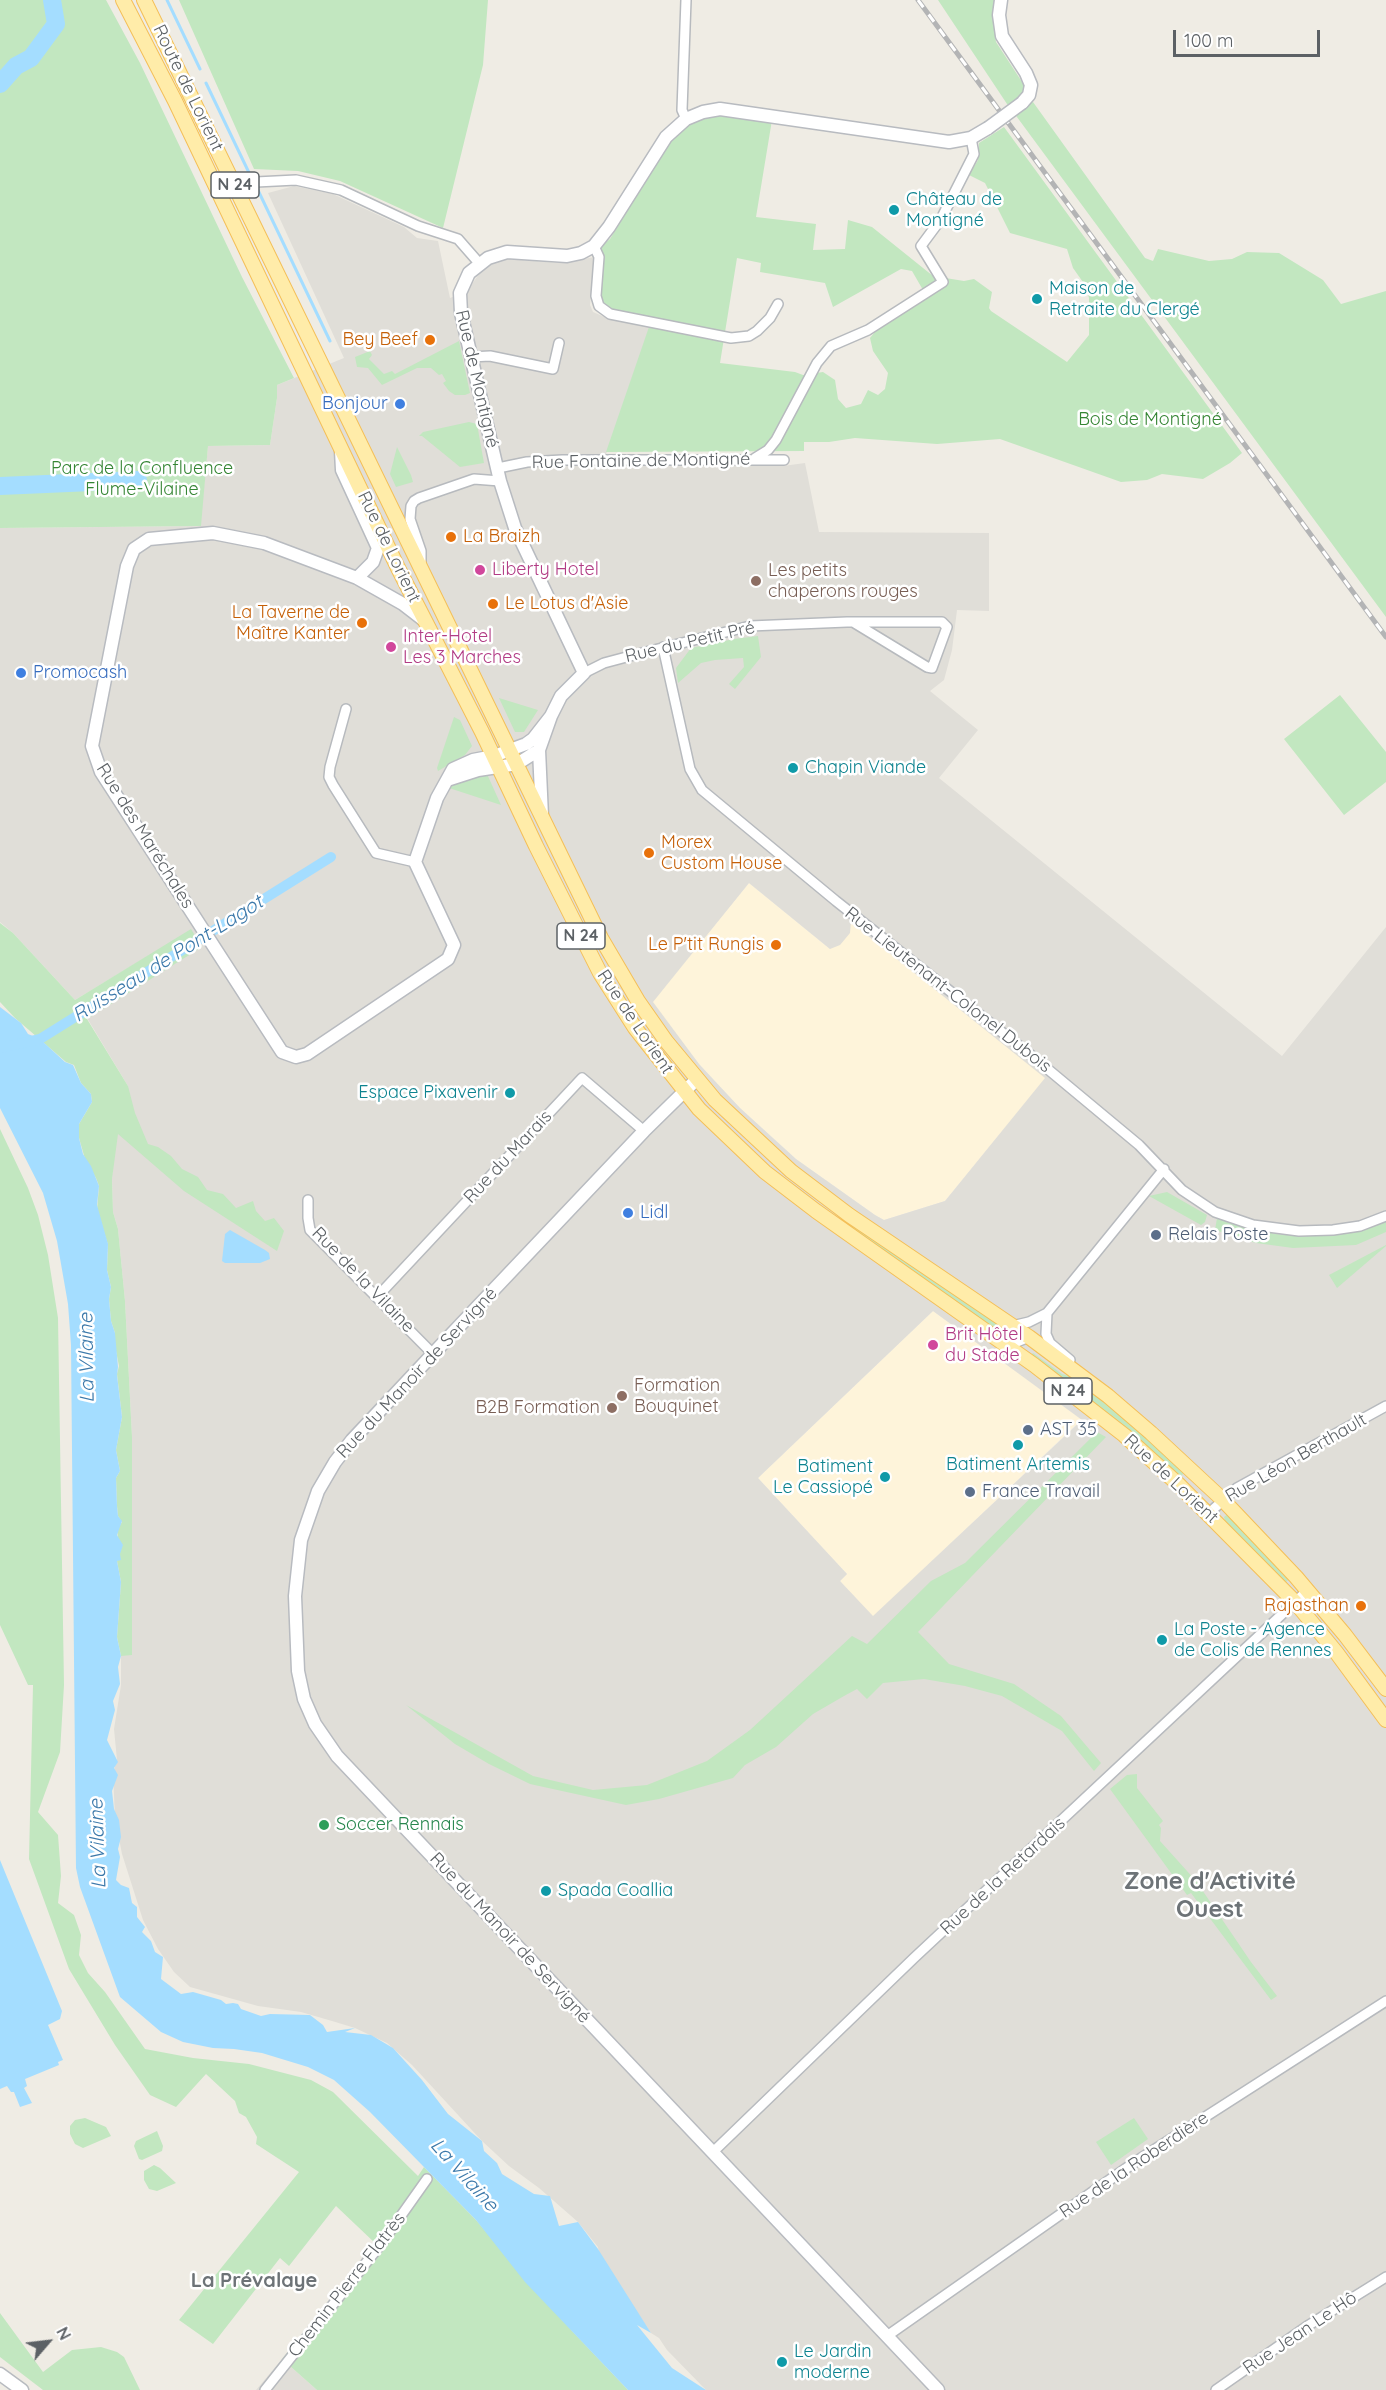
<!DOCTYPE html>
<meta charset="utf-8">
<style>
body{margin:0}
#map{position:relative;width:1386px;height:2390px;overflow:hidden;background:#efece4;font-family:Quicksand,sans-serif}
canvas{display:block}
.north{position:absolute;left:18px;top:2312px;width:60px;height:60px;-webkit-text-stroke:4px #fff;paint-order:stroke;rotate:62deg;font-size:16px;font-weight:700;line-height:24px;text-align:center;color:#5c6165}
.north::after{content:'';display:block;margin:auto;width:21px;height:27px;background:#5c6165;clip-path:polygon(50% 0,100% 100%,50% 72%,0 100%)}
.scale{position:absolute;left:1173px;top:30px;width:147px;height:27px;box-sizing:border-box;border:3px solid #5c6165;border-top:0;padding-left:8px;font-size:18px;line-height:21px;white-space:nowrap;color:#5c6165;-webkit-text-stroke:4px #fff;paint-order:stroke}
</style>
<div id="map">
<canvas width="1386" height="2390"></canvas>
<div class="north">N</div>
<div class="scale">100 m</div>
</div>
<script>
const g = document.querySelector('canvas').getContext('2d');
g.lineJoin = 'round';
function fill(path, color) { g.fillStyle = color; g.fill(path, 'evenodd'); }
const toPath = rows => new Path2D(rows.map(r => 'M' + r).join(''));
function stroke(path, color, width, dash) { g.strokeStyle = color; g.lineWidth = width; g.lineCap = dash ? 'butt' : 'round'; g.setLineDash(dash || []); g.stroke(path); }
function drawText(font, color, halo, rows, align = 'center') {
  g.font = font + ' Quicksand,sans-serif'; g.lineWidth = 5; g.setLineDash([]); g.textBaseline = 'middle'; g.strokeStyle = halo; g.fillStyle = color; for (const [text, x, y, turn = 0] of rows) {
    g.save(); g.translate(x, y); g.rotate((+turn || 0) * Math.PI / 180); g.textAlign = isNaN(turn) ? turn : align; if (halo) g.strokeText(text, 0, 0); g.fillText(text, 0, 0); g.restore();
  }
}
fill(toPath([
 [749,883,830,949,849,921,1046,1078,945,1201,884,1220,875,1215,796,1159,740,1108,699,1064,652,1002],
 [933,1311,1082,1419,873,1617,840,1581,847,1574,758,1478]
]), '#fef4da');
fill(toPath([
 [294,186,333,194,404,227,417,238,438,241,450,298,467,291,484,267,497,261,510,259,558,263,595,257,590,305,593,312,607,318,650,327,602,466,783,466,805,463,819,532,989,533,989,611,957,610,952,650,944,680,930,691,978,730,939,778,1282,1056,1386,927,1386,2390,706,2390,667,2350,659,2338,651,2333,600,2260,598,2247,578,2222,539,2188,509,2166,482,2141,412,2065,387,2043,355,2028,332,2021,301,2012,258,2006,190,1987,174,1972,158,1949,143,1920,122,1854,115,1818,113,1773,117,1760,114,1729,121,1685,121,1655,132,1655,132,1437,125,1301,118,1229,113,1212,112,1179,114,1124,128,1086,87,1018,178,938,75,1000,13,933,0,922,0,528,200,526,208,446,270,445,277,398,277,385,344,358,268,193],
 [749,883,830,949,840,945,850,933,851,922,1045,1078,945,1201,884,1220,875,1215,796,1159,740,1108,699,1064,653,1002],
 [933,1311,1082,1420,873,1616,840,1581,847,1574,758,1478],
 [282,2359,317,2390,256,2390]
]), '#e0ded8');
fill(toPath([
 [0,0,106,0,140,63,242,277,294,378,277,385,277,398,270,445,208,446,201,526,0,528],
 [179,0,488,0,483,65,443,228,340,181,298,171,254,169],
 [938,0,994,0,993,20,996,42,1024,85,1023,95,1009,107],
 [1033,102,1145,258,1153,261,1158,249,1209,261,1232,259,1247,252,1279,253,1323,280,1341,304,1386,291,1386,617,1014,113,1024,105],
 [721,114,772,120,756,217,816,224,813,250,845,249,848,220,872,227,933,276,964,281,974,279,992,292,989,308,991,311,1067,362,1089,335,1089,298,1085,285,1073,268,1067,249,1010,233,985,183,969,175,978,160,979,143,1004,127,1242,453,1230,463,1203,479,1162,474,1147,480,1121,482,1000,439,937,444,855,438,829,442,804,442,804,451,606,452,651,321,610,311,603,305,598,296,601,246,610,239,673,136,695,118],
 [737,258,761,263,760,272,825,283,833,307,901,269,912,271,923,290,878,328,870,338,873,351,888,373,885,389,878,395,868,390,861,404,846,408,838,399,835,380,823,372,803,375,795,372,720,363],
 [459,341,470,393,465,395,455,395,449,391,443,383,446,381,442,374,439,375,431,368,417,368,382,385,368,368,357,367,355,357,370,351,372,355,369,359,384,374,392,371,395,374],
 [469,422,477,424,484,463,460,467,422,436,419,436,423,432],
 [397,447,411,475,413,482,396,487,390,474],
 [758,636,761,657,735,689,729,684,744,667,743,658,715,660,701,663,678,683,676,668,691,648,734,639],
 [1340,695,1386,752,1386,782,1344,815,1284,739],
 [499,698,538,710,524,732,515,732],
 [454,717,460,720,472,746,465,755,438,771,437,768],
 [487,774,501,805,449,788,456,781],
 [0,923,13,933,75,1000,191,929,202,947,87,1019,128,1086,135,1113,148,1144,158,1147,171,1156,182,1169,198,1177,207,1190,223,1194,236,1208,253,1201,256,1211,265,1221,274,1218,284,1231,277,1251,184,1191,118,1134,112,1179,113,1212,118,1229,125,1301,132,1437,132,1655,121,1656,117,1637,121,1582,117,1561,120,1554,117,1530,122,1522,118,1516,117,1506,116,1478,120,1471,116,1450,122,1417,117,1374,119,1366,115,1346,115,1333,111,1321,109,1299,111,1287,107,1270,108,1245,97,1210,99,1186,96,1178,85,1159,79,1138,79,1124,92,1102,91,1094,81,1083,74,1065,66,1062,15,1018,0,1002],
 [0,1129,28,1188,38,1215,48,1255,58,1318,64,1685,60,1752,38,1812,58,1835,61,1876,58,1903,74,1915,81,1935,79,1955,88,1973,105,1992,145,2049,193,2058,249,2064,311,2080,333,2092,418,2176,424,2167,476,2220,574,2333,628,2390,317,2390,282,2359,376,2244,336,2206,289,2266,280,2258,213,2344,179,2320,299,2172,256,2144,257,2137,246,2117,239,2113,235,2101,206,2074,176,2107,150,2095,115,2045,69,1969,29,1859,33,1685,28,1685,0,1625],
 [1167,1192,1207,1215,1205,1222,1201,1225,1149,1196],
 [1217,1218,1275,1234,1303,1236,1346,1232,1386,1222,1386,1232,1356,1245,1293,1248,1256,1243,1215,1230],
 [851,1223,1020,1338,1009,1341,850,1227],
 [1386,1245,1386,1246,1337,1288,1329,1275],
 [1033,1353,1062,1374,1073,1377,1103,1401,1185,1471,1180,1478,1030,1356],
 [1097,1432,1106,1437,918,1632,949,1664,1014,1684,1061,1716,1101,1763,1094,1771,1062,1731,1002,1696,965,1686,924,1679,883,1683,867,1699,857,1689,844,1696,813,1714,776,1747,745,1765,733,1778,659,1799,626,1805,530,1784,489,1764,455,1744,406,1705,533,1776,593,1790,647,1785,707,1761,750,1730,852,1636,867,1644,931,1581,965,1563],
 [1228,1514,1290,1578,1284,1584,1225,1521,1224,1517],
 [1137,1774,1137,1788,1163,1821,1159,1825,1161,1828,1160,1841,1196,1881,1251,1962,1277,1996,1271,2000,1191,1893,1187,1895,1110,1789,1127,1775],
 [85,2118,106,2127,111,2136,83,2148,75,2144,70,2134,70,2126,75,2120],
 [1134,2118,1148,2139,1111,2165,1096,2142],
 [157,2131,163,2146,162,2151,142,2160,139,2159,134,2146,136,2141],
 [154,2165,160,2168,176,2183,157,2191,149,2189,144,2180,144,2171],
 [0,2313,43,2372,72,2350,101,2347,117,2352,124,2357,140,2390,43,2390,0,2357]
]), '#c2e7c0');
fill(toPath([
 [0,1007,21,1023,28,1034,40,1039,65,1062,73,1065,81,1083,91,1094,92,1102,79,1124,79,1138,83,1154,91,1166,99,1186,97,1205,108,1244,107,1270,111,1287,109,1299,111,1321,115,1333,118,1367,117,1375,122,1417,116,1450,120,1471,116,1478,117,1506,118,1516,122,1521,117,1535,123,1545,120,1554,121,1560,117,1561,121,1582,117,1637,121,1656,118,1667,120,1684,113,1701,115,1710,107,1740,118,1762,114,1768,118,1775,112,1791,114,1809,119,1820,121,1837,118,1849,120,1857,116,1880,121,1885,129,1888,132,1903,137,1907,137,1917,145,1927,142,1932,151,1941,155,1952,163,1957,161,1979,181,1994,193,1992,221,2000,226,2004,233,2003,238,2004,241,2009,261,2016,270,2014,310,2015,323,2025,327,2032,355,2028,345,2032,371,2035,393,2048,422,2080,448,2114,482,2141,484,2151,497,2163,502,2174,534,2194,550,2196,559,2226,578,2222,598,2249,651,2333,637,2325,672,2368,706,2390,628,2390,525,2282,476,2220,370,2112,334,2080,308,2067,262,2053,234,2049,213,2048,183,2042,161,2032,120,1997,80,1887,76,1868,71,1345,68,1304,57,1241,43,1193,0,1108],
 [230,1230,265,1250,269,1253,270,1259,260,1263,225,1263,222,1261,225,1234],
 [0,1860,62,2011,60,2019,48,2025,63,2060,58,2062,59,2065,25,2079,27,2086,24,2088,32,2103,20,2107,14,2092,11,2092,7,2086,0,2089]
]), '#a4ddff');
stroke(toPath([
 [167,0,200,69],
 [206,83,252,179],
 [256,186,330,341]
]), '#a4ddff', 3);
stroke(toPath([
 [0,1048,40,1039,331,857]
]), '#a4ddff', 10);
stroke(toPath([
 [0,84,16,66,31,58,56,24,52,0],
 [0,486,138,480]
]), '#a4ddff', 18);
const street = toPath([
 [686,119,682,110,686,0],
 [256,182,296,180,341,190,418,226,458,239,479,263],
 [594,246,599,257,596,296,599,306,610,314,731,338,749,336,757,331,770,318,778,304],
 [471,357,490,356,553,369,559,343],
 [755,458,768,450,776,440,817,363,831,346,868,330,943,282,921,246,941,219,974,154,971,138],
 [498,468,527,462,562,460,784,460],
 [421,564,421,551,410,519,411,506,414,501,419,498,474,479,500,481],
 [663,647,690,769,702,790,836,901,1032,1056,1139,1145,1182,1190,1215,1212,1253,1225,1299,1231,1333,1230,1360,1226,1386,1216],
 [584,673,604,663,634,655,750,626,847,622,942,622,947,627,932,668,927,667,853,622],
 [346,709,330,767,329,777,333,785,376,853,415,862],
 [308,1200,308,1218,310,1230,433,1354],
 [378,1296,582,1078,644,1131],
 [1047,1313,1046,1334,1050,1343,1070,1360],
 [1012,1326,1029,1322,1047,1313,1164,1169],
 [1007,1346,1029,1337],
 [1209,1513,1237,1488,1386,1406],
 [713,2152,914,1958,1308,1590],
 [887,2336,1138,2160,1386,2001],
 [265,2390,381,2244,427,2179],
 [1216,2390,1309,2325,1386,2277]
]);
const secondary = toPath([
 [1001,0,999,15,1002,36,1026,73,1031,85,1029,95,1022,103],
 [341,451,342,470,378,548,373,562,357,578],
 [425,621,403,604,357,578,264,543,213,533,149,539,134,549,127,566,92,746,101,772,282,1052,296,1057,307,1054,448,959,454,945,415,862,437,798,453,769,473,760,494,756,526,744,533,739,551,716],
 [447,780,478,770,517,764,539,750],
 [542,816,539,750,551,716,561,696,584,673,515,528,500,481,461,313,460,293,469,273,488,258,507,252,567,256,581,253,594,246,609,227,666,137,686,119,703,112,720,109,949,142,971,138,988,128],
 [697,1079,644,1131,447,1339,352,1440,335,1462,318,1491,301,1540,295,1596,298,1671,304,1699,315,1724,337,1756,938,2390],
 [0,2374,22,2390]
]);
const primary = toPath([
 [123,0,175,101,398,568,482,732,536,846,600,973,635,1028,699,1109,765,1172,816,1211,1034,1365,1124,1435,1178,1484,1295,1602,1336,1652,1386,1720],
 [144,0,601,938,638,1001,666,1041,715,1100,791,1171,849,1215,1029,1337,1108,1396,1151,1433,1222,1499,1296,1577,1345,1635,1386,1689]
]);
stroke(street, '#b7babe', 12);
stroke(secondary, '#b8bbc0', 15);
stroke(primary, '#f4bf58', 16);
stroke(street, '#fff', 9);
stroke(secondary, '#fff', 12);
stroke(primary, '#ffeca9', 14);
const rail = toPath([
 [918,0,1386,637]
]);
stroke(rail, '#b3b4b5', 5);
stroke(rail, '#fff', 3, [9]);
const secondaryBridge = toPath([
 [988,128,1022,103]
]);
stroke(secondaryBridge, '#b8bbc0', 15, []);
stroke(secondaryBridge, '#fff', 12);
for (const [x, y, r, color] of [
 [894,210,6,"#0f9aa8"],
 [1037,299,6,"#0f9aa8"],
 [430,340,6,"#e8710a"],
 [400,404,6,"#3f7fe0"],
 [451,537,6,"#e8710a"],
 [480,570,6,"#d1479c"],
 [756,581,6,"#8d6e63"],
 [493,604,6,"#e8710a"],
 [362,623,6,"#e8710a"],
 [391,647,6,"#d1479c"],
 [21,673,6,"#3f7fe0"],
 [793,768,6,"#0f9aa8"],
 [649,853,6,"#e8710a"],
 [776,945,6,"#e8710a"],
 [510,1093,6,"#0f9aa8"],
 [628,1213,6,"#3f7fe0"],
 [1156,1235,6,"#5c6f8a"],
 [933,1345,6,"#d1479c"],
 [622,1396,6,"#8d6e63"],
 [612,1408,6,"#8d6e63"],
 [1028,1430,6,"#5c6f8a"],
 [1018,1445,6,"#0f9aa8"],
 [885,1477,6,"#0f9aa8"],
 [970,1492,6,"#5c6f8a"],
 [1361,1606,6,"#e8710a"],
 [1162,1640,6,"#0f9aa8"],
 [324,1825,6,"#2e9e5b"],
 [546,1891,6,"#0f9aa8"],
 [782,2362,6,"#0f9aa8"]
]) { const dot = new Path2D(); dot.arc(x, y, r, 0, 2 * Math.PI); g.fillStyle = color; g.fill(dot); stroke(dot, '#fff', 2); }
for (const [x, y, w] of [
 [235,185,48],
 [581,936,48],
 [1068,1391,48]
]) { const box = new Path2D(); box.roundRect(x - w / 2, y - 13, w, 26, 4.5); g.fillStyle = '#fff'; g.fill(box); stroke(box, '#5c6165', 1.5); }
drawText('bold 16px', '#5c6165', null, [
 ["N 24",235,185],
 ["N 24",581,936],
 ["N 24",1068,1391]
]);
drawText('18px', '#5c6165', '#fff', [
 ["Route de Lorient",188,88,64],
 ["Rue de Montigné",477,379,77],
 ["Rue Fontaine de Montigné",641,461,-1],
 ["Rue de Lorient",389,547,64],
 ["Rue du Petit Pré",690,642,-13],
 ["Rue des Maréchales",145,836,58],
 ["Rue Lieutenant-Colonel Dubois",948,990,38],
 ["Rue de Lorient",635,1022,56],
 ["Rue du Marais",508,1157,-47],
 ["Rue de la Vilaine",363,1280,46],
 ["Rue du Manoir de Servigné",417,1373,-47],
 ["Rue Léon Berthault",1296,1458,-30],
 ["Rue de Lorient",1171,1479,43],
 ["Rue de la Retardais",1003,1876,-43],
 ["Rue du Manoir de Servigné",510,1938,47],
 ["Rue de la Roberdière",1134,2165,-34],
 ["Chemin Pierre Flatrès",347,2285,-52],
 ["Rue Jean Le Hô",1300,2333,-34]
]);
drawText('18px', '#0d838f', '#fff', [
 ["Château de",906,200],
 ["Montigné",906,221],
 ["Maison de",1049,289],
 ["Retraite du Clergé",1049,310],
 ["Chapin Viande",805,768],
 ["Espace Pixavenir",498,1093,"right"],
 ["Batiment Artemis",1018,1465,"center"],
 ["Batiment",873,1467,"right"],
 ["Le Cassiopé",873,1488,"right"],
 ["La Poste - Agence",1174,1630],
 ["de Colis de Rennes",1174,1651],
 ["Spada Coallia",558,1891],
 ["Le Jardin",794,2352],
 ["moderne",794,2373]
], 'left');
drawText('18px', '#c56008', '#fff', [
 ["Bey Beef",418,340],
 ["La Braizh",463,537,"left"],
 ["Le Lotus d'Asie",505,604,"left"],
 ["La Taverne de",350,613],
 ["Maître Kanter",350,634],
 ["Morex",661,843,"left"],
 ["Custom House",661,864,"left"],
 ["Le P'tit Rungis",764,945],
 ["Rajasthan",1349,1606]
], 'right');
drawText('18px', '#366cbe', '#fff', [
 ["Bonjour",388,404,"right"],
 ["Promocash",33,673],
 ["Lidl",640,1213]
], 'left');
drawText('18px', '#348533', '#fff', [
 ["Bois de Montigné",1150,420],
 ["Parc de la Confluence",142,469],
 ["Flume-Vilaine",142,490]
]);
drawText('18px', '#b23c85', '#fff', [
 ["Liberty Hotel",492,570],
 ["Inter-Hotel",403,637],
 ["Les 3 Marches",403,658],
 ["Brit Hôtel",945,1335],
 ["du Stade",945,1356]
], 'left');
drawText('18px', '#785e54', '#fff', [
 ["Les petits",768,571],
 ["chaperons rouges",768,592],
 ["Formation",634,1386],
 ["Bouquinet",634,1407],
 ["B2B Formation",600,1408,"right"]
], 'left');
drawText('18px', '#4e5e75', '#fff', [
 ["Relais Poste",1168,1235],
 ["AST 35",1040,1430],
 ["France Travail",982,1492]
], 'left');
drawText('18px', '#27864d', '#fff', [
 ["Soccer Rennais",336,1825]
], 'left');
drawText('italic 20px', '#3c79aa', '#fff', [
 ["Ruisseau de Pont-Lagot",168,959,-32],
 ["La Vilaine",87,1358,-91],
 ["La Vilaine",98,1844,-92],
 ["La Vilaine",464,2175,48]
]);
drawText('bold 20px', '#6d7377', '#fff', [
 ["La Prévalaye",254,2281]
]);
drawText('bold 24px', '#6d7377', '#fff', [
 ["Zone d'Activité",1210,1882],
 ["Ouest",1210,1910]
]);
</script>
